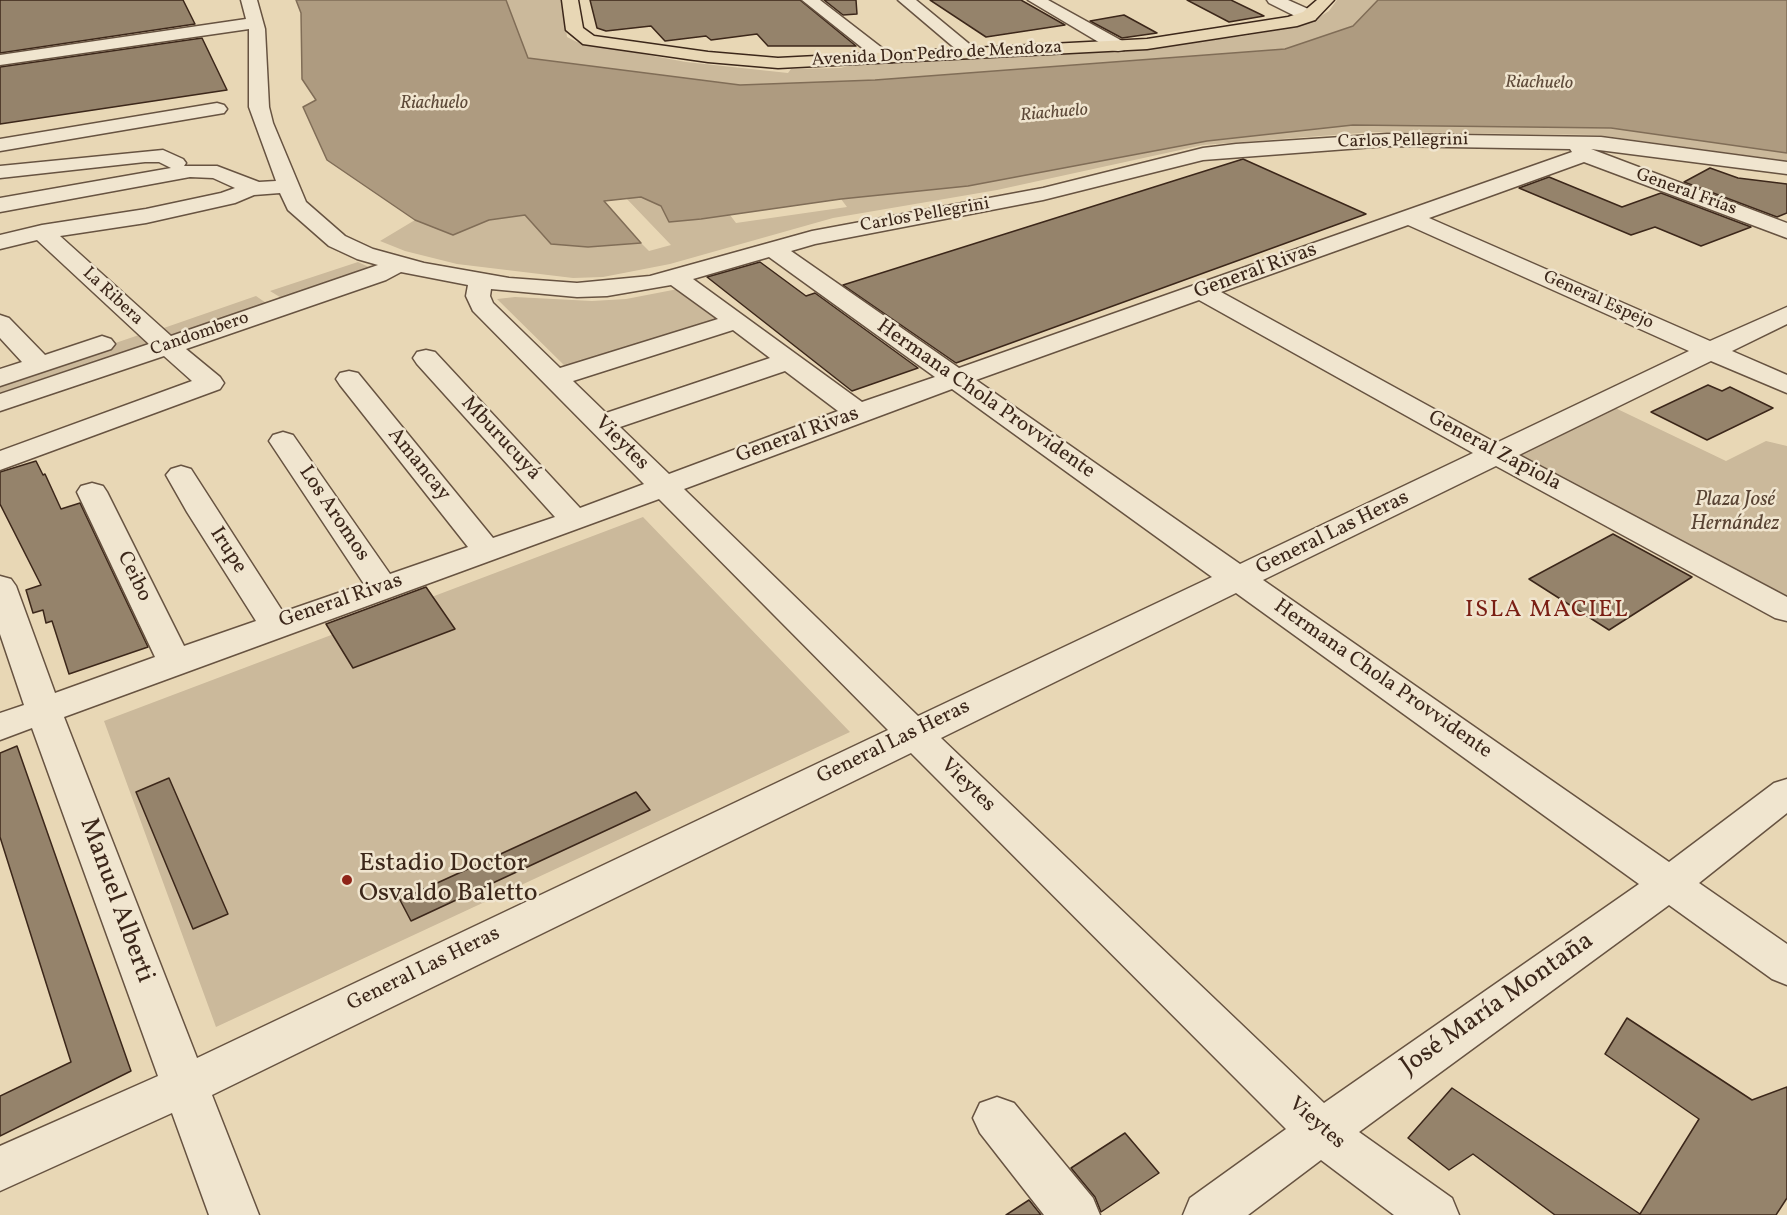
<!DOCTYPE html>
<meta charset="utf-8">
<style>
body{margin:0}
canvas{display:block;background:#e8d7b5}
</style>
<canvas width="1787" height="1215"></canvas>
<script>
const g = document.querySelector('canvas').getContext('2d');
g.lineJoin = 'round';
function fill(path, color) { g.fillStyle = color; g.fill(path, 'evenodd'); }
const toPath = rows => new Path2D(rows.map(r => 'M' + r).join(''));
function stroke(path, color, width, dash) { g.strokeStyle = color; g.lineWidth = width; g.lineCap = dash ? 'butt' : 'round'; g.setLineDash(dash || []); g.stroke(path); }
function drawText(font, color, halo, rows, align = 'center') {
  g.font = font + ' Vollkorn,serif'; g.lineWidth = 5; g.setLineDash([]); g.textBaseline = 'middle'; g.strokeStyle = halo; g.fillStyle = color; for (const [text, x, y, turn = 0] of rows) {
    g.save(); g.translate(x, y); g.rotate((+turn || 0) * Math.PI / 180); g.textAlign = isNaN(turn) ? turn : align; if (halo) g.strokeText(text, 0, 0); g.fillText(text, 0, 0); g.restore();
  }
}
fill(toPath([
 [506,0,562,0,567,37,577,42,686,62,788,73,791,69,841,68,856,63,1147,47,1244,36,1289,28,1318,18,1329,11,1337,0,1378,0,1353,26,1285,49,875,80,740,85,528,58],
 [1353,125,1611,128,1787,153,1787,161,1598,135,1373,132,1203,145,997,190,833,218,670,264,603,277,573,278,457,264,405,251,380,241,415,220,453,235,489,220,525,215,551,244,588,247,641,243,649,251,671,245,625,197,641,197,661,206,670,221,730,215,736,223,847,207,841,199,968,186,1207,141],
 [358,262,371,268,283,299,270,291],
 [678,289,723,320,569,370,497,299,515,297,592,301,626,299],
 [256,296,269,305,171,340,158,330],
 [139,335,151,345,0,397,0,382],
 [1609,405,1726,461,1766,441,1787,446,1787,600,1505,449],
 [643,517,850,732,216,1027,104,721]
]), '#cbb99b');
const water = toPath([
 [296,0,506,0,528,58,740,85,875,80,1285,49,1353,26,1378,0,1787,0,1787,153,1611,128,1353,125,1207,141,968,186,841,199,701,219,669,222,661,206,641,197,604,201,641,243,588,247,551,244,525,215,489,220,453,235,415,220,327,160,303,107,316,100,302,79,301,13,296,0]
]);
fill(water, '#ae9b80');
stroke(water, '#806d57', 1.5);
const building = toPath([
 [0,0,183,0,195,24,0,53,0,0],
 [590,0,800,0,856,46,768,46,757,34,711,40,706,36,665,41,651,26,606,31,597,28,590,0],
 [824,0,856,0,857,14,843,15,824,0],
 [930,0,1021,0,1065,25,986,37,930,0],
 [1187,0,1231,0,1264,16,1229,22,1187,0],
 [1124,15,1157,33,1122,38,1090,21,1124,15],
 [202,38,227,90,0,124,0,67,202,38],
 [1243,159,1366,214,956,363,843,285,1243,159],
 [1710,168,1738,178,1787,184,1787,213,1777,217,1684,182,1710,168],
 [1549,177,1622,207,1661,193,1751,227,1701,246,1655,227,1631,235,1519,188,1549,177],
 [760,262,806,296,815,293,918,368,852,391,707,277,760,262],
 [1708,385,1722,391,1730,387,1773,408,1707,440,1651,412,1708,385],
 [36,461,43,475,45,474,61,509,80,503,148,647,69,674,52,621,46,623,43,610,33,613,26,590,41,585,0,504,0,472,36,461],
 [1613,534,1692,577,1609,630,1529,579,1613,534],
 [426,587,455,629,353,668,326,624,426,587],
 [17,746,131,1071,0,1136,0,1096,71,1062,0,837,0,753,17,746],
 [169,778,228,914,193,929,136,792,169,778],
 [636,792,650,810,411,921,400,900,636,792],
 [1627,1018,1752,1100,1787,1087,1787,1198,1776,1215,1555,1215,1473,1154,1449,1170,1408,1138,1452,1088,1640,1214,1699,1119,1605,1054,1627,1018],
 [1125,1133,1159,1173,1101,1212,1095,1197,1071,1168,1125,1133],
 [1029,1200,1041,1215,1006,1215,1029,1200]
]);
fill(building, '#95836b');
stroke(building, '#3c271a', 1.5);
const minor = toPath([
 [241,0,257,0,265,29,269,107,273,123,306,202,345,236,373,249,424,263,509,278,577,283,650,276,812,231,1043,188,1203,148,1236,144,1387,134,1601,137,1787,162,1787,174,1591,149,1787,223,1787,238,1584,162,1429,218,1710,341,1787,307,1787,324,1732,351,1787,375,1787,393,1711,361,1519,455,1787,597,1787,621,1775,618,1496,466,1263,580,1669,862,1774,783,1787,779,1787,813,1699,883,1787,944,1787,985,1772,979,1669,905,1359,1132,1452,1198,1459,1215,1394,1215,1321,1160,1248,1215,1183,1215,1190,1198,1286,1129,911,753,212,1095,259,1215,209,1215,172,1113,0,1191,0,1146,158,1076,32,728,0,740,0,713,24,705,0,634,0,576,11,579,16,586,55,693,155,657,77,492,81,486,92,483,103,486,107,492,184,646,256,621,187,512,166,475,171,469,181,466,191,469,283,612,364,584,269,441,273,435,283,432,293,435,390,574,468,547,340,385,336,379,340,373,349,371,358,373,493,538,555,517,417,364,413,358,417,352,426,350,435,352,580,508,644,484,473,311,466,296,468,285,401,272,386,280,186,349,220,377,224,383,220,389,0,470,0,451,192,381,164,356,0,411,0,394,149,344,37,240,0,249,0,235,42,225,146,209,221,193,235,188,213,178,190,177,0,212,0,198,171,168,159,162,145,162,0,178,0,166,163,150,183,159,186,163,184,166,217,166,259,182,276,181,249,107,249,29,0,65,0,55,246,19,241,0],
 [1387,146,1570,149,1572,152,959,368,791,251,815,244,1043,200,1203,160,1387,146],
 [280,193,288,210,329,246,357,259,378,265,171,336,60,236,146,223,235,203,254,195,280,193],
 [1408,225,1689,351,1496,443,1221,292,1408,225],
 [769,257,935,377,862,402,693,279,769,257],
 [671,285,718,319,560,368,493,303,490,296,491,289,577,297,607,296,671,285],
 [1199,300,1473,453,1240,564,976,380,1199,300],
 [733,330,770,358,606,413,573,381,733,330],
 [785,371,838,411,669,474,620,427,785,371],
 [952,389,1212,577,918,716,684,489,952,389],
 [659,499,888,730,197,1058,64,717,659,499],
 [1236,593,1639,884,1324,1103,941,738,1236,593],
 [802,0,820,0,895,58,892,62,880,62,802,0],
 [898,0,916,0,979,52,976,56,964,56,898,0],
 [1028,0,1048,0,1124,42,1127,46,1124,50,1118,51,1112,50,1028,0],
 [1267,0,1288,0,1315,12,1317,16,1315,20,1303,20,1269,3,1267,0],
 [217,103,224,105,227,109,224,113,0,151,0,139,217,103],
 [0,315,9,318,45,355,102,336,111,339,115,344,111,349,0,386,0,369,22,362,0,338,0,315],
 [997,1097,1014,1103,1093,1198,1100,1215,1044,1215,980,1133,973,1118,980,1103,997,1097]
]);
const major = toPath([
 [562,0,578,0,583,28,594,36,708,52,778,58,1147,39,1288,17,1303,12,1317,0,1334,0,1315,20,1297,26,1147,49,778,68,708,62,583,44,566,30,562,0]
]);
stroke(minor, '#675341', 3);
stroke(major, '#3c271a', 3);
fill(minor, '#f0e5cf');
fill(major, '#e8d7b5');
for (const [x, y, r, color] of [
 [347,880,6,"#8f2418"]
]) { const dot = new Path2D(); dot.arc(x, y, r, 0, 2 * Math.PI); g.fillStyle = color; g.fill(dot); stroke(dot, '#f0e5cf', 2); }
drawText('18px', '#3c271a', '#f0e5cf', [
 ["Avenida Don Pedro de Mendoza",937,55,-3],
 ["Carlos Pellegrini",1403,142,-1],
 ["General Frías",1686,193,20],
 ["Carlos Pellegrini",925,216,-10],
 ["La Ribera",112,297,43],
 ["General Espejo",1598,301,24],
 ["Candombero",200,335,-19]
]);
drawText('italic 18px', '#5e4a39', '#f0e5cf', [
 ["Riachuelo",1539,84,1],
 ["Riachuelo",434,105],
 ["Riachuelo",1054,114,-5]
]);
drawText('21px', '#3c271a', '#f0e5cf', [
 ["General Rivas",1256,272,-20],
 ["Hermana Chola Provvidente",985,400,35],
 ["General Rivas",798,436,-20],
 ["Mburucuyá",500,439,47],
 ["Vieytes",621,444,45],
 ["General Zapiola",1494,452,28],
 ["Amancay",418,465,51],
 ["Los Aromos",333,514,56],
 ["General Las Heras",1333,534,-26],
 ["Irupe",227,551,57],
 ["Ceibo",133,577,64],
 ["General Rivas",341,602,-19],
 ["Hermana Chola Provvidente",1382,680,35],
 ["General Las Heras",894,743,-26],
 ["Vieytes",967,786,44],
 ["General Las Heras",424,970,-26],
 ["Vieytes",1316,1124,41]
]);
drawText('italic 21px', '#594434', '#f0e5cf', [
 ["Plaza José",1735,501],
 ["Hernández",1735,525]
]);
g.letterSpacing = '1.5px';
drawText('24px', '#7a1f14', '#f0e5cf', [
 ["ISLA MACIEL",1547,612]
]);
g.letterSpacing = '0px';
drawText('26px', '#3c271a', '#f0e5cf', [
 ["Estadio Doctor",359,865],
 ["Osvaldo Baletto",359,895]
], 'left');
drawText('26px', '#3c271a', '#f0e5cf', [
 ["Manuel Alberti",115,901,70],
 ["José María Montaña",1498,1005,-35]
]);
</script>
